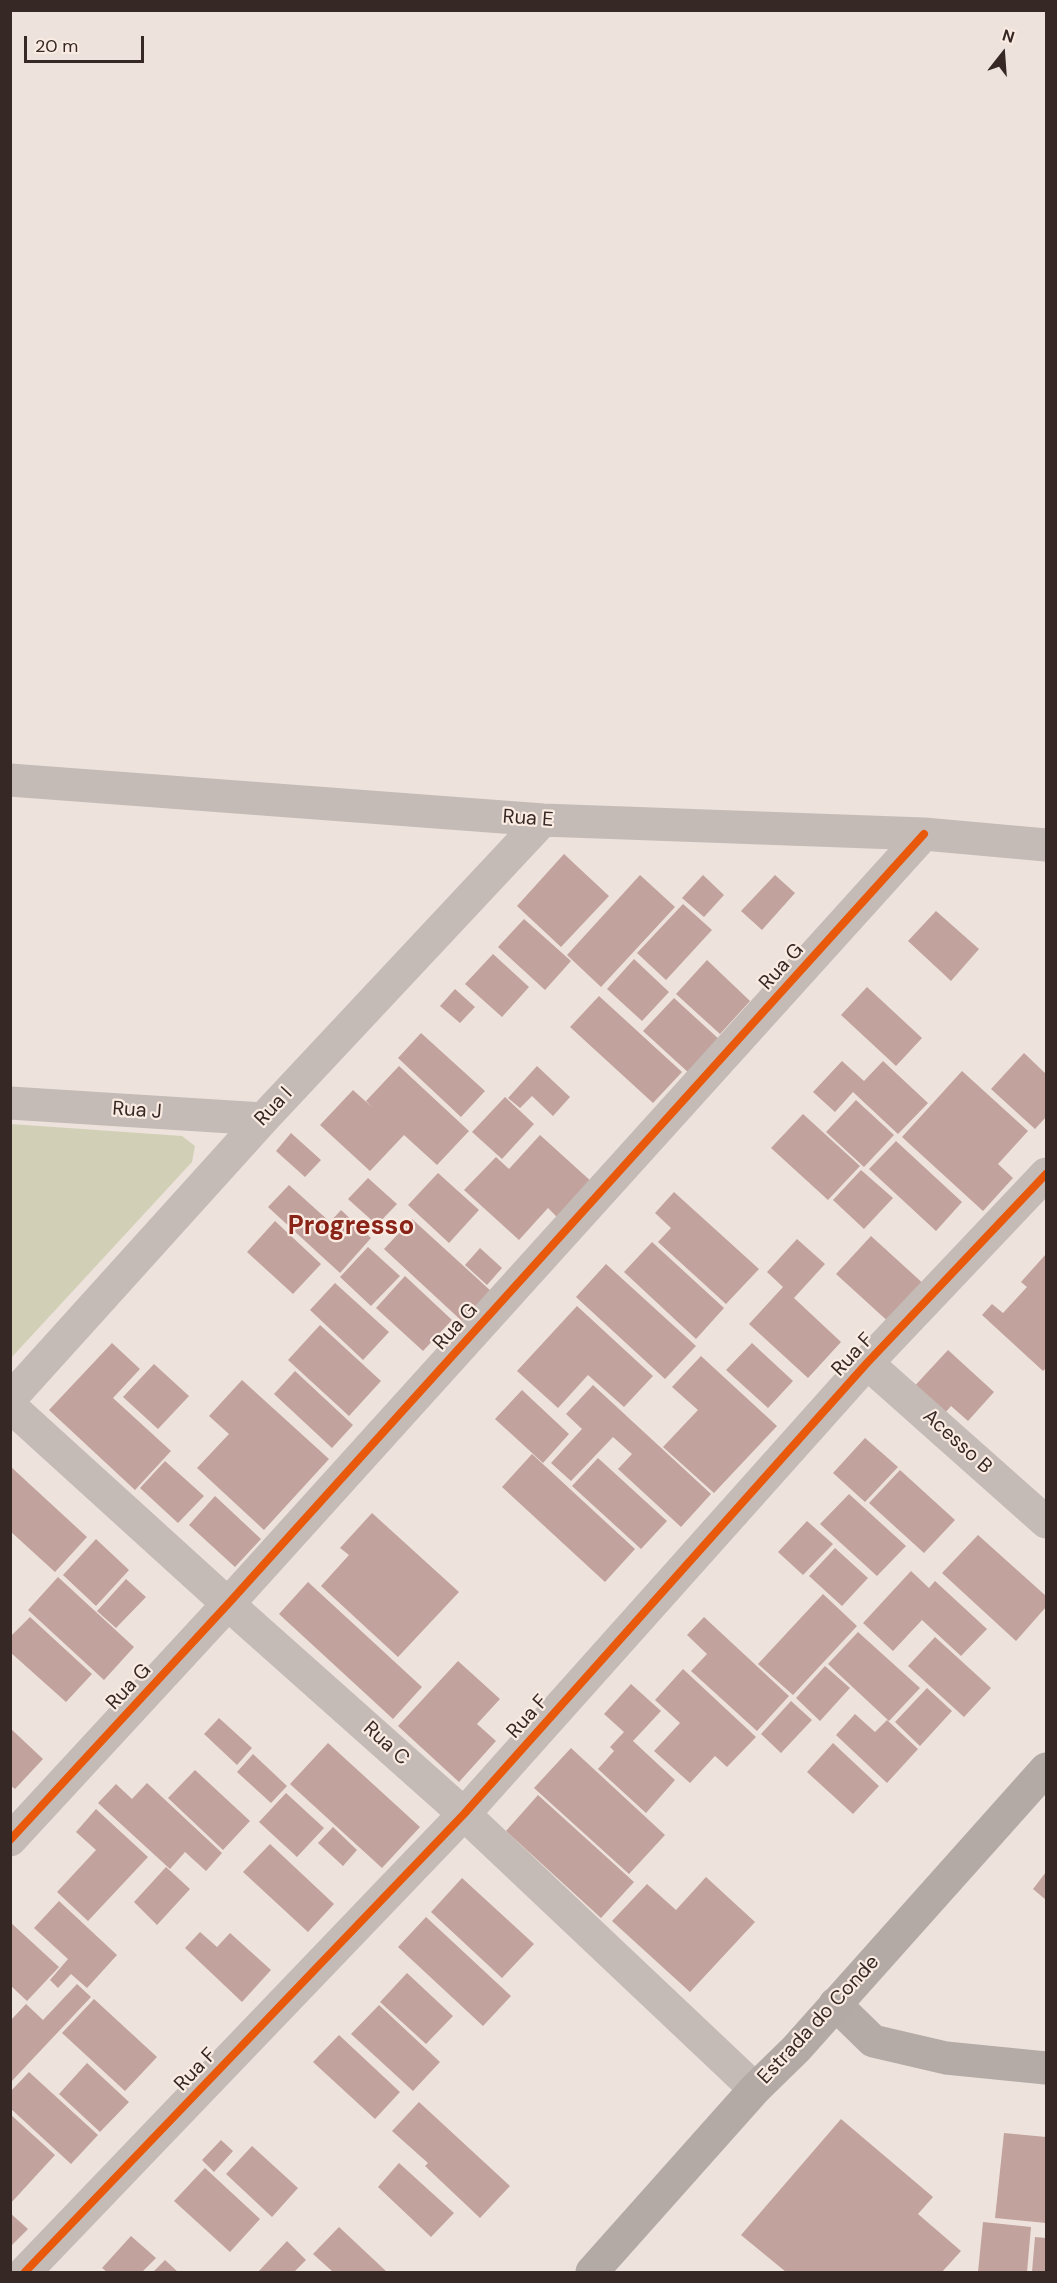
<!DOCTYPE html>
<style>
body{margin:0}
#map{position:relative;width:1057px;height:2283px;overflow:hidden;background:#ede2dc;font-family:"DM Sans",sans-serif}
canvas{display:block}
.frame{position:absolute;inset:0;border:12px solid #352825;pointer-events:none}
.north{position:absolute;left:973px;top:24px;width:60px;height:60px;-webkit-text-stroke:4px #faece3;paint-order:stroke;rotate:17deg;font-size:16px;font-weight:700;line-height:24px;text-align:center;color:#352825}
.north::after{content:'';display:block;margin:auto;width:21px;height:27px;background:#352825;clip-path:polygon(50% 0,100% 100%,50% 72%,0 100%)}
.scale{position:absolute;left:24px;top:36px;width:120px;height:27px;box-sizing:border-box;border:3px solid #352825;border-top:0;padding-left:8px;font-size:18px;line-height:21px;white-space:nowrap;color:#352825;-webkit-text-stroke:4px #faece3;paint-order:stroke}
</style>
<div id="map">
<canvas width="1057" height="2283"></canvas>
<div class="frame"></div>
<div class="north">N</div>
<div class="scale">20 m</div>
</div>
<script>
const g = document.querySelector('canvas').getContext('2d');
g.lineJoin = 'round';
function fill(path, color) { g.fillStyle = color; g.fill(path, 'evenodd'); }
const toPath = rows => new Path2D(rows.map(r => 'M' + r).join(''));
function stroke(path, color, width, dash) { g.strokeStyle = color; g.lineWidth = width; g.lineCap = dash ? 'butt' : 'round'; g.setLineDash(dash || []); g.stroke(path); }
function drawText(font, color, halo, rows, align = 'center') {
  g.font = font + ' "DM Sans",sans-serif'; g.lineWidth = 4.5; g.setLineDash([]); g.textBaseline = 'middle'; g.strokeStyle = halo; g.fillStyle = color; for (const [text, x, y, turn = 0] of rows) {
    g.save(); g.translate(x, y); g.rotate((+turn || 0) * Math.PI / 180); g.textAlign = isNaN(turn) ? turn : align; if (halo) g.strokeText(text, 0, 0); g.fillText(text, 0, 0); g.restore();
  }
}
fill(toPath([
 [11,1124,182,1136,195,1146,192,1162,11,1358]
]), '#d1d0b6');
fill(toPath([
 [564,854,609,896,561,947,517,906],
 [640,875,675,907,601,987,567,955],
 [703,875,724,895,704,917,682,898],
 [775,875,795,893,762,930,741,911],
 [683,904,712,930,666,980,637,953],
 [936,911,979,949,951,981,908,941],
 [524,919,571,961,545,990,498,947],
 [493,954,529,987,502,1017,465,984],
 [634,959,669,992,642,1021,607,989],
 [707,960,750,1001,720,1034,676,994],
 [867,987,922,1038,896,1066,841,1015],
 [455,989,475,1007,460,1023,440,1006],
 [599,996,682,1072,653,1103,570,1027],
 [674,998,721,1041,690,1074,643,1031],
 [421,1033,485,1091,461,1117,398,1058],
 [1024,1053,1046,1074,1046,1117,1035,1129,991,1089],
 [842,1061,864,1081,883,1061,928,1103,898,1134,853,1092,835,1112,813,1092],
 [399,1066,469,1131,437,1165,404,1135,370,1171,320,1125,353,1090,373,1108,366,1101],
 [537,1066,570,1097,553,1116,532,1096,520,1108,508,1098],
 [962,1071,1028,1131,998,1164,1013,1178,983,1211,902,1137],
 [505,1097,534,1124,502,1159,472,1132],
 [856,1100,894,1135,864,1167,826,1132],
 [803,1114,860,1166,828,1200,771,1148],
 [291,1133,321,1160,305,1177,276,1151],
 [540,1135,593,1183,559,1219,548,1208,519,1240,464,1190,496,1157,509,1169],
 [896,1141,962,1202,936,1231,869,1169],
 [861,1170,893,1198,864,1229,833,1200],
 [438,1173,479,1210,449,1243,408,1205],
 [368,1178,397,1204,377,1225,348,1199],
 [289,1185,330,1222,341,1210,371,1238,340,1273,268,1207],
 [674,1192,759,1269,726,1304,658,1242,671,1228,655,1213],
 [412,1219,492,1292,464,1323,384,1249],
 [275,1221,321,1264,293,1294,247,1252],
 [871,1236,927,1287,892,1325,836,1274],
 [797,1239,825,1264,794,1298,841,1342,808,1378,749,1324,783,1287,767,1272],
 [652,1242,724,1308,696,1339,624,1272],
 [368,1247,400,1276,371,1306,340,1277],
 [480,1248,502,1268,487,1285,465,1265],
 [1046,1254,1046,1368,1043,1371,982,1315,992,1304,1003,1313,1027,1287,1021,1282],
 [606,1264,696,1346,665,1379,576,1297],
 [405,1276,452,1320,423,1351,376,1308],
 [335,1283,389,1332,363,1360,310,1310],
 [577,1306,653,1376,624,1407,588,1375,558,1408,517,1371],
 [320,1325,381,1381,349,1416,288,1360],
 [112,1343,140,1369,113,1398,171,1451,135,1490,49,1410],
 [752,1343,793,1381,768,1408,726,1370],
 [948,1350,994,1392,968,1421,951,1406,940,1419,910,1391],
 [701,1356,777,1426,714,1493,663,1447,698,1410,672,1387],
 [154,1364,189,1396,158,1429,123,1397],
 [295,1371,353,1425,332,1448,274,1394],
 [242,1380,329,1459,264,1530,197,1468,229,1434,209,1416],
 [593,1385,711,1494,681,1527,618,1469,632,1454,613,1437,571,1481,551,1463,582,1429,566,1414],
 [522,1390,569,1434,543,1463,495,1419],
 [865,1438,898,1467,865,1502,833,1473],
 [532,1454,635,1549,605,1582,502,1487],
 [598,1458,667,1521,641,1549,572,1486],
 [165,1461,204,1496,178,1523,140,1488],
 [10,1466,87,1537,55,1572,10,1531],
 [900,1470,955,1520,924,1553,869,1503],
 [849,1494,906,1546,877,1576,820,1524],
 [215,1496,261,1539,235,1567,189,1525],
 [372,1513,459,1592,398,1657,321,1586,349,1555,340,1548],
 [807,1521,833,1544,803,1575,778,1552],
 [978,1535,1046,1596,1046,1607,1016,1641,942,1573],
 [96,1539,129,1570,96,1606,63,1575],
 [835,1548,868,1578,842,1606,809,1576],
 [911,1571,929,1588,935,1581,987,1629,961,1656,922,1620,893,1651,863,1623],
 [58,1577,134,1647,104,1680,28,1610],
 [126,1579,146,1597,116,1628,97,1611],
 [308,1582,422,1687,393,1719,279,1614],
 [823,1594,857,1626,793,1695,758,1664],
 [30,1617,92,1674,66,1702,10,1652,10,1637],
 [704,1617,789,1696,757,1731,691,1671,707,1654,687,1635],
 [858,1632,920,1688,889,1721,828,1664],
 [935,1637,991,1688,964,1717,908,1666],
 [458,1661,500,1699,477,1724,496,1741,459,1782,398,1726],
 [825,1666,850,1688,820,1721,796,1698],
 [683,1669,756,1737,727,1767,715,1756,690,1783,654,1751,680,1723,655,1700],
 [631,1684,661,1711,633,1741,675,1780,646,1813,598,1769,614,1751,610,1747,624,1732,604,1714],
 [927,1688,952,1711,920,1746,895,1722],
 [791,1701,812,1720,781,1753,761,1734],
 [855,1714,875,1732,887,1720,918,1749,887,1783,836,1735],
 [219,1718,252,1748,237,1765,204,1734],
 [10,1728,43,1759,15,1789,10,1785],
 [328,1743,420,1827,382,1868,290,1784],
 [833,1743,879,1786,853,1814,807,1772],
 [571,1748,665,1835,629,1874,534,1788],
 [253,1754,287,1786,271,1803,237,1772],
 [195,1770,250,1821,223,1850,168,1798],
 [147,1783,222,1853,206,1871,185,1852,170,1869,98,1803,116,1784,132,1799],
 [286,1793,324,1828,297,1857,259,1822],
 [538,1795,634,1882,601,1918,506,1831],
 [96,1809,148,1857,88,1921,57,1892,96,1850,76,1832],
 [333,1827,357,1850,343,1866,318,1843],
 [270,1844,334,1904,308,1932,243,1872],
 [166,1867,190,1889,157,1925,134,1902],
 [1046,1872,1046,1900,1033,1889],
 [706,1877,755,1922,690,1992,612,1921,647,1884,676,1910],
 [462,1878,534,1944,502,1978,431,1912],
 [59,1901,117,1955,87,1988,71,1974,58,1988,50,1980,68,1959,34,1928],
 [426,1917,511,1996,483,2026,398,1947],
 [10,1922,59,1967,27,2001,10,1985],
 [200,1932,217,1947,230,1933,271,1970,242,2002,185,1948],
 [407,1973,453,2016,426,2044,380,2002],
 [77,1984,91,1997,10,2083,10,2021,26,2004,43,2020],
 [94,1999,157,2057,125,2091,62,2033],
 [379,2005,440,2062,413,2091,351,2034],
 [339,2035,400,2092,375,2119,313,2062],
 [87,2063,129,2102,100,2132,59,2094],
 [29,2072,98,2135,71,2164,10,2108,10,2092],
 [419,2102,510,2186,480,2218,425,2166,428,2163,392,2131],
 [10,2114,55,2155,10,2204],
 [841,2119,933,2197,918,2214,961,2251,942,2272,786,2272,741,2235],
 [1004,2133,1046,2137,1046,2223,995,2218],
 [221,2140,233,2151,214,2172,202,2160],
 [252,2146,298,2188,272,2217,226,2174],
 [399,2163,454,2213,431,2237,378,2187],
 [205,2168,260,2219,230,2252,174,2201],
 [10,2213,28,2229,12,2245,10,2243],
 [983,2222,1031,2227,1027,2272,978,2272],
 [339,2227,387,2272,333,2272,313,2254],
 [131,2236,156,2258,142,2272,107,2272,102,2268],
 [1035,2237,1046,2238,1046,2272,1032,2272],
 [287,2241,306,2260,294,2272,258,2272],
 [165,2260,178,2272,153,2272]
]), '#c2a29d');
stroke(toPath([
 [10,780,543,820,924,834,1046,845],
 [10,1103,263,1119],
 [867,1363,1046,1522],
 [10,1399,263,1119,543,820],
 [10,1406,228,1604,464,1814,755,2089],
 [10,1840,228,1604,924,834],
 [25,2272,464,1814,867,1363,1046,1174]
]), '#c5bbb6', 33);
stroke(toPath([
 [835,2004,873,2041,946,2058,1046,2068]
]), '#b5aba6', 33);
stroke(toPath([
 [592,2272,755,2089,796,2049,1046,1769]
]), '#b3aaa5', 33);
stroke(toPath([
 [10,1840,228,1604,924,834],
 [25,2272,464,1814,867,1363,1046,1174]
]), '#e8590c', 8);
drawText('20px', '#352825', '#faece3', [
 ["Rua E",528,819,4],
 ["Rua G",782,967,-48],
 ["Rua I",274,1107,-47],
 ["Rua J",137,1111,4],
 ["Rua G",456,1327,-48],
 ["Rua F",853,1355,-47],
 ["Acesso B",957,1442,42],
 ["Rua G",129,1687,-47],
 ["Rua F",528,1717,-48],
 ["Rua C",386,1744,42],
 ["Estrada do Conde",819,2020,-47],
 ["Rua F",196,2070,-46]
]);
drawText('bold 26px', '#8a2318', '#faece3', [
 ["Progresso",351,1227]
]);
</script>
